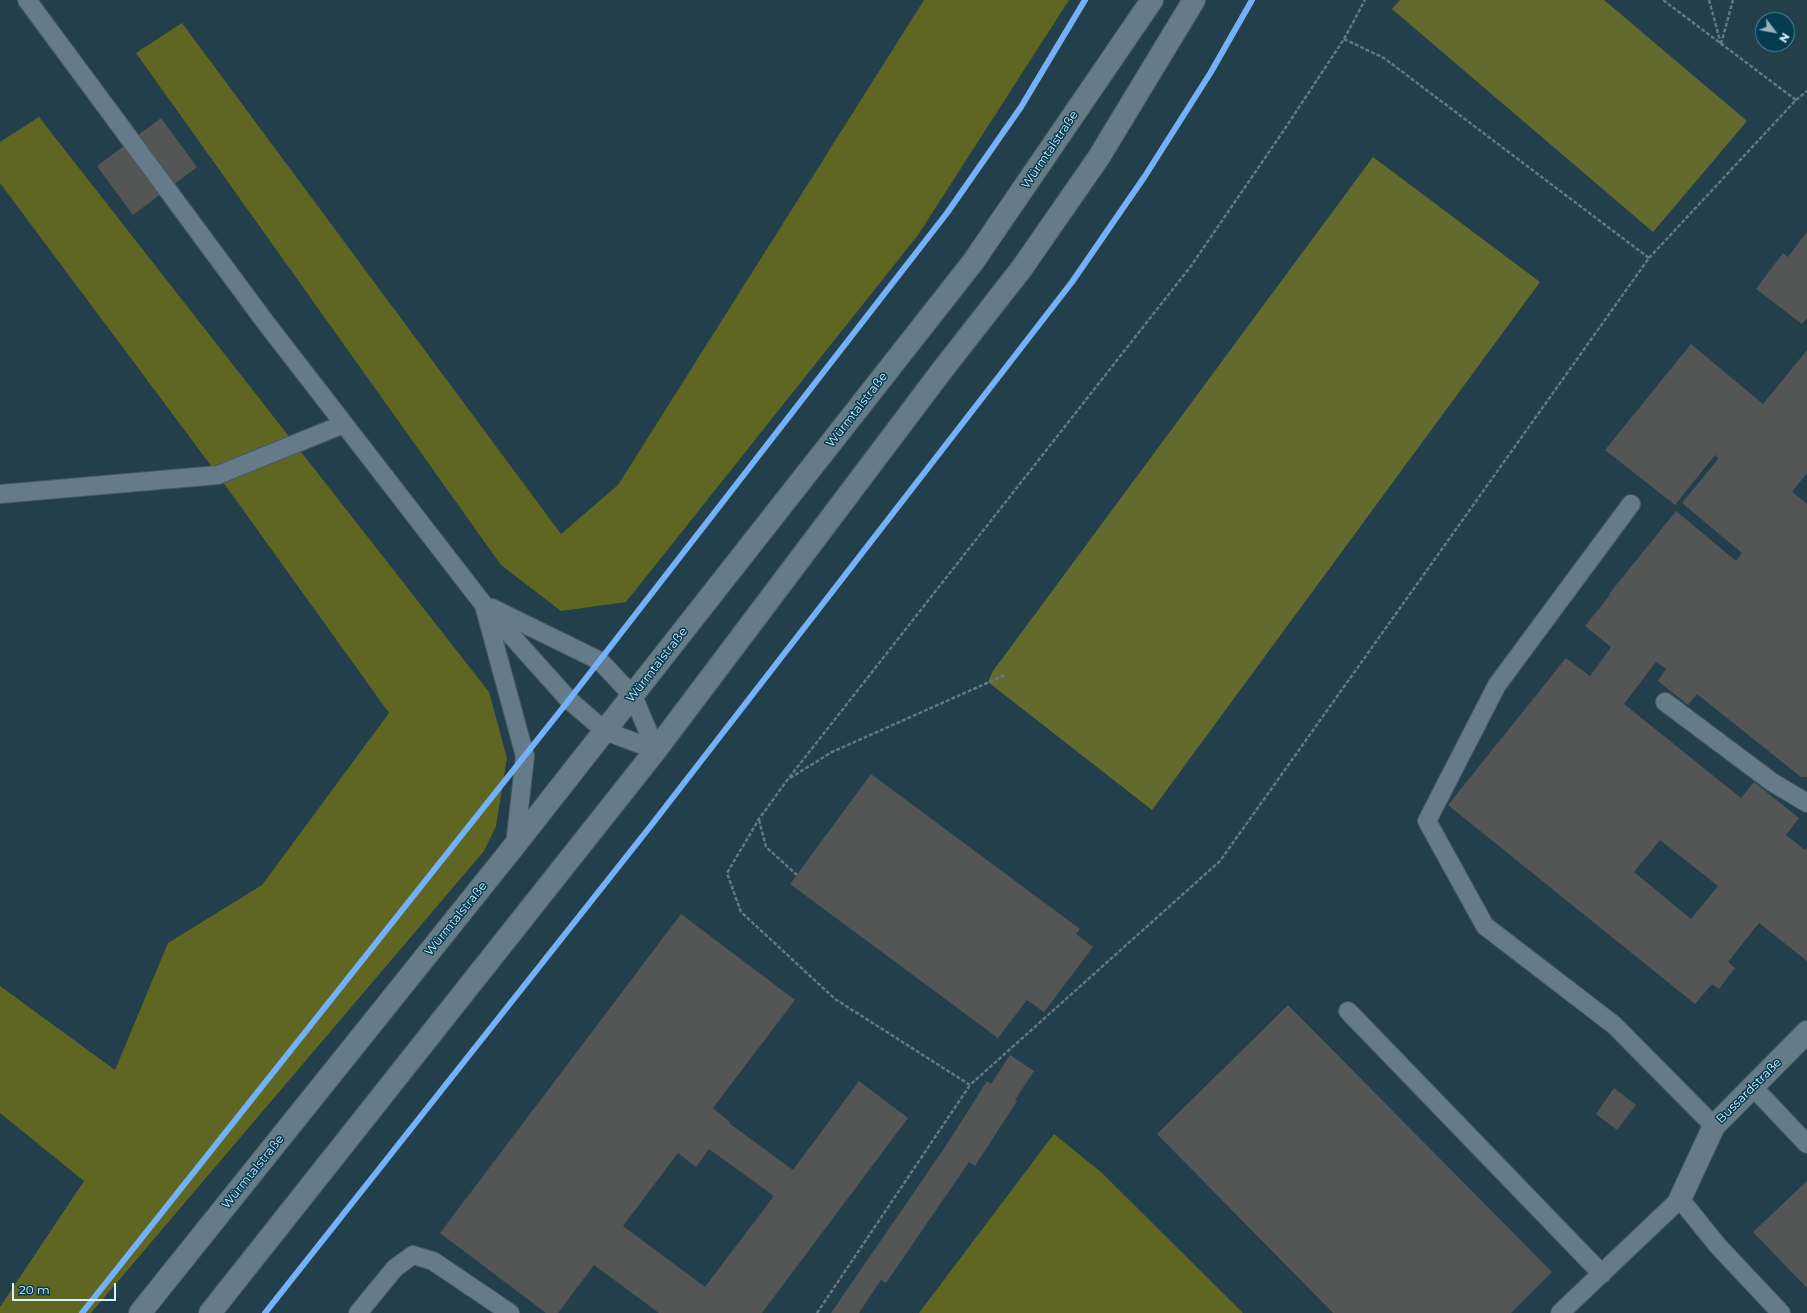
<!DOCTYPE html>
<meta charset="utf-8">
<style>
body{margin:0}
#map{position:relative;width:1807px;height:1313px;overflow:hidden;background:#243f4c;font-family:Montserrat,sans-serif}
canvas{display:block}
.north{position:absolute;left:1755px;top:12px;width:40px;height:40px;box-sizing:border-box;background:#053a51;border:1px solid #598396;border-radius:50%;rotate:122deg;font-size:11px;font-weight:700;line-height:16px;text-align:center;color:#d7f0fe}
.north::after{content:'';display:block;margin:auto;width:14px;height:18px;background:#98b2c0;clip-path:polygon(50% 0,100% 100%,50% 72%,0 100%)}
.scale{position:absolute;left:12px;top:1283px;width:104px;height:18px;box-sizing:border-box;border:2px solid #d7f0fe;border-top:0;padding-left:5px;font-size:12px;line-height:14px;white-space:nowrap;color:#d7f0fe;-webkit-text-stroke:3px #053a51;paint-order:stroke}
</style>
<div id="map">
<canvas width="1807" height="1313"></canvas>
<div class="north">N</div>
<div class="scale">20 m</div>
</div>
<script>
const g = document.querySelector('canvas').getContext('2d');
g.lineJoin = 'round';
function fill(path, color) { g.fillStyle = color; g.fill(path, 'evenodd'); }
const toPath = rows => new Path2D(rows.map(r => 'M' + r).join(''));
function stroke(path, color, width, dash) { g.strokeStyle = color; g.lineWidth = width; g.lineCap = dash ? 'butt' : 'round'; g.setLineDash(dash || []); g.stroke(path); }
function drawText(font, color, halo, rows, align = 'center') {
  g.font = font + ' Montserrat,sans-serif'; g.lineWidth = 3; g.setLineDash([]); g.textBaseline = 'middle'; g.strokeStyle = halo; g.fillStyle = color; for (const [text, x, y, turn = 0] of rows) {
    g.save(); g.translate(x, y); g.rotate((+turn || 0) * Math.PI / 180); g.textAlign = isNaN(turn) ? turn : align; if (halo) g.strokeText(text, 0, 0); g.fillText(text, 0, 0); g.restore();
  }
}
fill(toPath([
 [1400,0,1604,0,1747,121,1653,232,1392,9],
 [1373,157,1540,282,1152,810,988,682,993,671]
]), '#626a2e');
fill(toPath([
 [924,0,1069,0,918,235,626,602,561,611,501,565,136,53,182,23,561,534,618,485],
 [39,117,489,692,507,758,496,826,484,851,91,1313,0,1313,0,1307,84,1181,0,1113,0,986,115,1070,168,943,262,885,389,713,218,475,0,183,0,142],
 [1054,1134,1102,1173,1243,1313,919,1313]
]), '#5e6622');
fill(toPath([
 [161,118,197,167,133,215,97,166],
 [1807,232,1807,318,1802,324,1756,289,1783,253,1788,257],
 [1691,344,1763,404,1807,350,1807,473,1792,492,1807,504,1807,777,1801,777,1697,694,1688,705,1658,681,1666,669,1656,662,1624,704,1741,798,1754,782,1799,818,1786,835,1805,850,1807,847,1807,961,1759,923,1728,962,1735,968,1719,989,1712,984,1695,1004,1448,805,1566,658,1590,676,1611,647,1585,626,1610,595,1609,594,1676,511,1736,561,1742,553,1682,503,1719,458,1715,455,1675,505,1605,450],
 [1660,840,1718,886,1691,919,1634,872],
 [871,774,1080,929,1076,934,1093,947,1044,1012,1027,1000,998,1038,790,884],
 [681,914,795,1000,713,1108,730,1122,729,1123,793,1170,859,1081,908,1118,762,1313,659,1313,594,1265,558,1313,546,1313,440,1233],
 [709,1149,774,1196,705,1287,623,1226,678,1153,696,1167],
 [1288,1005,1552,1272,1511,1313,1333,1313,1157,1134],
 [1010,1055,1034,1071,1015,1100,1017,1101,975,1166,969,1162,886,1283,881,1280,859,1313,831,1313,945,1147,987,1081,991,1084],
 [1614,1088,1636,1105,1617,1130,1596,1114],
 [1807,1181,1807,1288,1753,1232]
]), '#535655');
const service = toPath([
 [27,0,266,323,484,605,569,700,605,731,656,750],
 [0,494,218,475,344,424],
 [1631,504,1497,685,1427,821,1485,926,1614,1025,1714,1126],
 [492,608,600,661,633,696,656,750],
 [485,609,525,756,515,845],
 [1665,702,1772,782,1807,803],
 [1348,1011,1602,1274],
 [1753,1087,1807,1144],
 [358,1313,395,1268,413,1255,433,1261,510,1313],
 [1560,1313,1680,1199,1718,1246,1781,1313]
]);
const minor = toPath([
 [1680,1199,1714,1126,1807,1032]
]);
const secondary = toPath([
 [140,1313,515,845,973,262,1152,0],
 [210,1313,656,750,940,373,1022,268,1099,157,1194,0]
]);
stroke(service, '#465a64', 20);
stroke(minor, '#465a64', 24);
stroke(secondary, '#465a64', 24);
stroke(toPath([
 [1709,0,1721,44],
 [1344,39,1384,58,1649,258,1220,861,970,1085,835,999,741,912,727,873,759,819,788,779,1191,266,1282,133,1344,39,1365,0],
 [1721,44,1733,0],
 [1796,100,1807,91],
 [1649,258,1796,100,1663,0],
 [790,778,832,752,1005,675],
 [759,820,766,847,797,875],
 [817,1313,970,1085]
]), '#637882', 2.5, [4, 2]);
stroke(service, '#657b88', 18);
stroke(minor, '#657b88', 22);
stroke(secondary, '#657b88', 22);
stroke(toPath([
 [82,1313,569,700,947,213,1021,107,1085,0],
 [265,1313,653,823,1072,282,1145,176,1211,72,1252,0]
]), '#73b2f8', 6);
drawText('12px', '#d7f0fe', '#053a51', [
 ["Würmtalstraße",1050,150,-56],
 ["Würmtalstraße",857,410,-52],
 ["Würmtalstraße",657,665,-52],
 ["Würmtalstraße",456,919,-51],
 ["Bussardstraße",1749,1091,-45],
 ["Würmtalstraße",253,1172,-51]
]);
</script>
